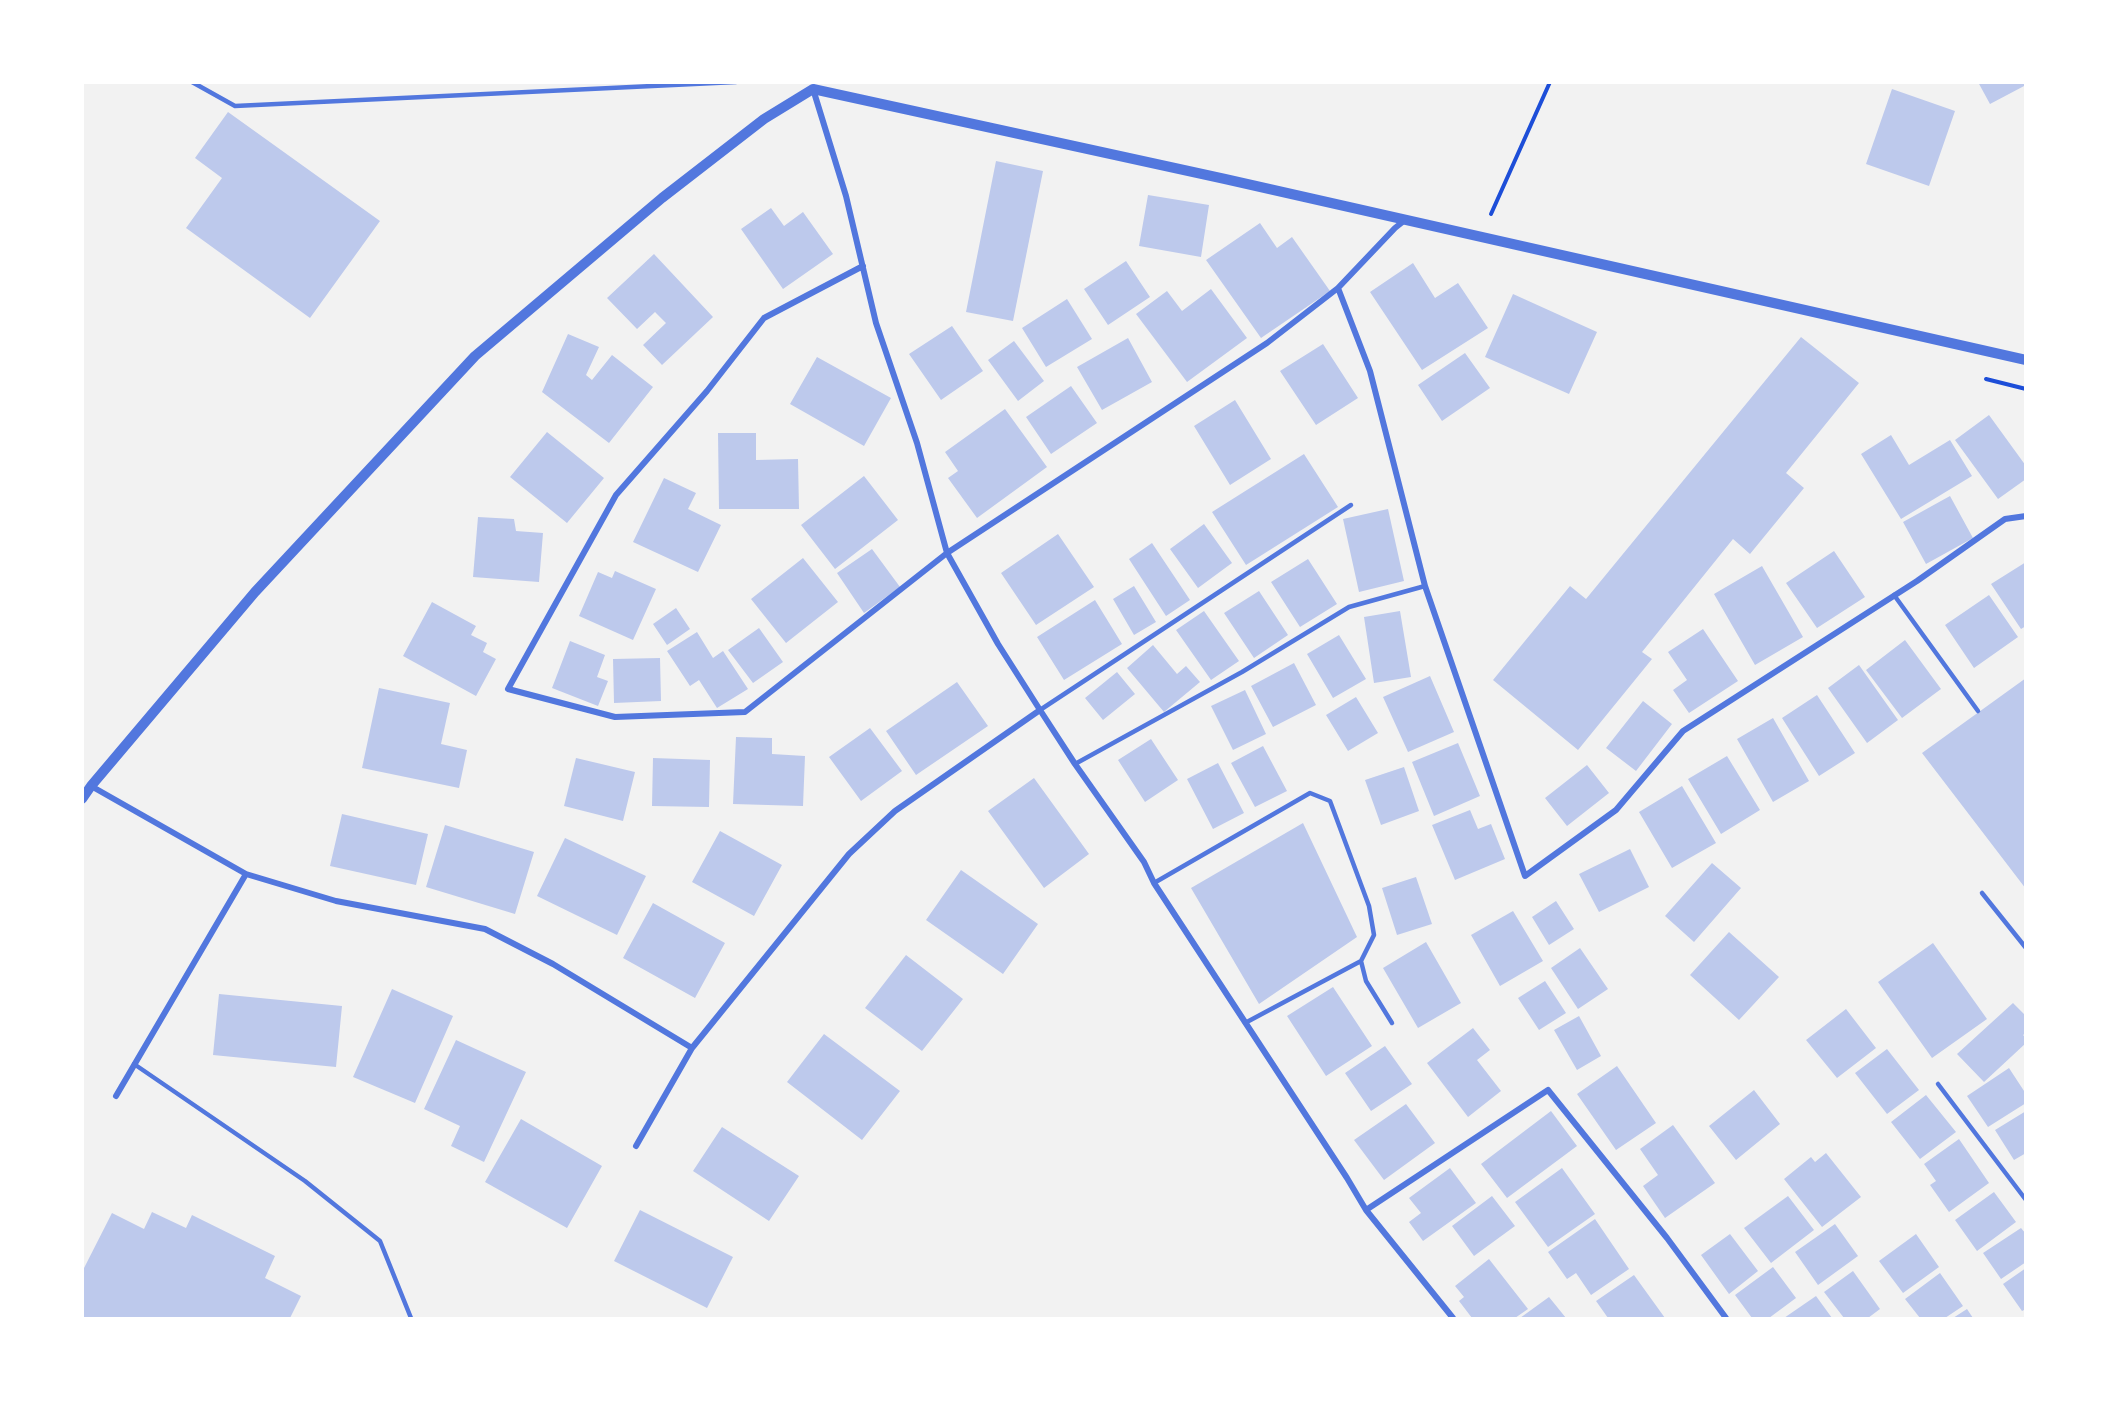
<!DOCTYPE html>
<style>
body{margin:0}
#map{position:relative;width:2108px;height:1401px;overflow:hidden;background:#f2f2f2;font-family:"Exo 2",sans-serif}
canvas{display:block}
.frame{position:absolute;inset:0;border:84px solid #fff;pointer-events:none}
</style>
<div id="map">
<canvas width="2108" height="1401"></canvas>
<div class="frame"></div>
</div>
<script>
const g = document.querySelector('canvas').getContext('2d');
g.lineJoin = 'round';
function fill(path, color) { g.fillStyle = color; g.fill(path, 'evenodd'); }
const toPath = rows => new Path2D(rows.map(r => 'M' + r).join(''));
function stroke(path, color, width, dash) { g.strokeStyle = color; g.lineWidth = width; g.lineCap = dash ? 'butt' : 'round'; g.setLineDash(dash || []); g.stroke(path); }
fill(toPath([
 [1978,82,2026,82,2026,85,1990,104],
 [1892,89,1955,111,1929,186,1866,164],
 [228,112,380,221,310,318,186,228,222,178,195,158],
 [996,161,1043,171,1013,321,966,312],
 [1148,195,1209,205,1201,257,1139,246],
 [771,208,784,226,803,212,833,254,783,289,741,229],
 [1260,223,1277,248,1292,237,1330,291,1261,338,1206,260],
 [654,254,713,317,662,365,643,345,666,323,655,312,637,329,607,298],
 [1126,261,1150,297,1108,325,1084,289],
 [1413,263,1435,298,1458,283,1488,328,1422,370,1370,292],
 [1211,289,1247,338,1187,382,1136,314,1167,291,1182,311],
 [1513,294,1597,332,1569,394,1485,357],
 [1067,299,1092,339,1046,367,1022,328],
 [952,326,983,371,941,400,909,354],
 [568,334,599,347,586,375,592,380,612,355,653,387,609,443,542,392],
 [1801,337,1859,383,1786,473,1804,488,1750,554,1733,539,1642,652,1652,659,1578,750,1493,680,1570,586,1586,599],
 [1128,338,1152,382,1102,410,1077,367],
 [1014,341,1044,381,1018,401,988,360],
 [1323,344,1358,398,1316,425,1280,371],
 [1465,353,1490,388,1442,421,1418,385],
 [817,357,891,398,864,446,790,404],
 [1071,386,1097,423,1051,454,1026,417],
 [1235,400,1271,459,1230,485,1194,426],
 [1005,409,1047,467,977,518,948,478,958,471,945,452],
 [1989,415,2026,466,2026,479,1998,499,1955,440],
 [547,432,604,478,567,523,510,477],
 [718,433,756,433,756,460,798,459,799,509,719,509],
 [1891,435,1909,465,1950,440,1972,476,1901,519,1861,454],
 [1304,454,1338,507,1246,565,1212,512],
 [864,476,898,520,835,569,801,525],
 [664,478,696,493,688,509,721,525,698,572,633,542],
 [1950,496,1973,538,1926,564,1903,522],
 [1388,509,1404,581,1359,592,1343,519],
 [478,517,514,519,516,531,543,533,539,582,473,577],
 [1204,524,1232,563,1198,588,1170,549],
 [1058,534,1094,587,1036,625,1001,573],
 [1152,543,1190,600,1166,616,1129,559],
 [872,549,900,587,864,613,837,573],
 [1834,551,1865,597,1817,628,1786,583],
 [803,558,838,602,786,643,751,599],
 [1308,559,1337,604,1300,627,1271,582],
 [2026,562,2026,626,2021,629,1991,584],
 [1762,566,1803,637,1755,665,1714,594],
 [615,571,656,589,633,640,579,616,598,572,612,578],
 [1134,586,1156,622,1134,635,1113,599],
 [1259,591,1288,635,1254,658,1224,613],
 [1989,595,2018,637,1974,668,1945,625],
 [1095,600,1122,644,1064,680,1037,637],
 [432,602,476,626,471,635,487,643,483,652,496,659,476,696,403,656],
 [676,608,690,629,667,645,653,624],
 [1204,611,1239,661,1211,680,1176,630],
 [1400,611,1411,677,1374,683,1364,617],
 [759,628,783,662,753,683,728,650],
 [1703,629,1738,681,1689,713,1673,690,1687,680,1668,652],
 [697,632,713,658,723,651,748,689,717,708,699,680,690,686,667,651],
 [1339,635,1366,679,1333,698,1307,654],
 [1905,640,1941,689,1902,718,1866,670],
 [570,641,605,655,597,677,608,681,598,706,552,688],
 [1153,645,1177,674,1186,666,1200,682,1164,712,1127,668],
 [660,658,661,701,614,703,613,659],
 [1294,663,1316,705,1273,727,1251,686],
 [1859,665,1898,720,1867,743,1828,688],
 [1117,672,1135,694,1103,720,1085,698],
 [1430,676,1454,732,1408,752,1383,697],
 [2026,678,2026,889,1922,753],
 [957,682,988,726,916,775,886,731],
 [379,688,450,703,441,744,467,750,459,788,362,768],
 [1245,690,1266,734,1233,750,1211,706],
 [1817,695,1855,753,1819,776,1782,718],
 [1356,697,1378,733,1348,751,1326,715],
 [1643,701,1672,724,1636,771,1606,748],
 [1773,718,1809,781,1773,802,1737,739],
 [870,728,902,771,861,801,829,757],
 [736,737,772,738,772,754,805,756,803,806,733,804],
 [1151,739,1178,780,1145,802,1118,760],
 [1458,743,1480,796,1434,816,1412,762],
 [1263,746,1287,791,1255,807,1231,763],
 [1727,756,1760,810,1721,834,1688,779],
 [576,758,635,772,623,821,564,806],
 [653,758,710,760,709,807,652,806],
 [1218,763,1244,813,1213,829,1187,779],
 [1587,765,1609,793,1567,826,1545,798],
 [1404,767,1419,811,1381,825,1365,780],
 [1034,778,1089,854,1044,888,988,811],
 [1682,786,1716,843,1672,868,1639,812],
 [1470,810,1478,829,1491,824,1505,859,1455,880,1432,825],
 [342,814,428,834,416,885,330,866],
 [1303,823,1357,937,1259,1004,1191,888],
 [445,825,534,852,515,914,426,887],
 [720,831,782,865,754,916,692,882],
 [565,838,646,876,617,935,537,896],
 [1630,849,1649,887,1599,912,1579,874],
 [1712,863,1741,888,1694,942,1665,916],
 [961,870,1038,924,1003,974,926,920],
 [1416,877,1432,924,1397,935,1382,888],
 [1556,901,1574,929,1549,945,1532,917],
 [653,903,725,943,695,998,623,958],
 [1513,911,1543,961,1500,986,1471,935],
 [1729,932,1779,977,1739,1020,1690,975],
 [1426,942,1461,1003,1418,1028,1383,968],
 [1933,943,1987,1019,1932,1058,1878,982],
 [1580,948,1608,989,1578,1009,1551,968],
 [906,955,963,999,922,1051,865,1008],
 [1545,981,1566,1013,1539,1030,1518,998],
 [1333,987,1372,1046,1326,1076,1287,1016],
 [392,989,453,1016,415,1103,353,1077],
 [219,994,342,1006,336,1067,213,1055],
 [2013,1003,2026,1016,2026,1033,2023,1035,2026,1038,2026,1043,1984,1082,1957,1054],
 [1846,1009,1876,1048,1837,1078,1806,1040],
 [1579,1016,1601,1056,1577,1070,1554,1030],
 [1473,1028,1490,1050,1477,1060,1501,1091,1468,1117,1427,1063],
 [824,1034,900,1091,862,1140,787,1082],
 [456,1040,526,1072,484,1162,451,1146,460,1126,424,1109],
 [1385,1046,1412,1084,1371,1111,1345,1073],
 [1887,1049,1919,1090,1887,1114,1855,1073],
 [1617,1066,1656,1123,1616,1150,1577,1094],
 [2009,1068,2026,1094,2026,1103,1988,1127,1967,1096],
 [1754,1090,1780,1124,1736,1160,1709,1126],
 [1926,1095,1956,1132,1920,1159,1891,1122],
 [1406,1104,1435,1143,1384,1180,1354,1140],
 [1551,1111,1577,1146,1507,1198,1481,1164],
 [2026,1111,2026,1153,2014,1160,1995,1130],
 [521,1119,602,1166,567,1228,485,1182],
 [1673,1125,1715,1183,1665,1218,1643,1186,1658,1175,1640,1149],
 [722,1127,799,1176,769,1221,693,1171],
 [1959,1139,1989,1183,1949,1212,1930,1185,1936,1181,1924,1164],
 [1826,1153,1861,1197,1822,1227,1784,1179,1811,1157,1815,1162],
 [1450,1168,1476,1203,1423,1241,1409,1222,1421,1213,1409,1198],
 [1562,1168,1595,1214,1548,1247,1515,1202],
 [1994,1192,2016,1222,1977,1251,1955,1220],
 [1492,1196,1515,1226,1474,1256,1452,1226],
 [1788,1196,1814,1230,1771,1263,1744,1228],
 [640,1210,733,1257,707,1308,614,1261],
 [152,1212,186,1228,192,1215,275,1256,265,1278,301,1296,290,1318,82,1318,82,1272,112,1213,144,1229],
 [1595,1219,1629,1269,1591,1295,1576,1273,1567,1279,1548,1252],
 [1835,1224,1858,1256,1818,1285,1795,1252],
 [2021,1228,2026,1234,2026,1262,2001,1279,1983,1253],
 [1730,1234,1758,1271,1729,1294,1701,1255],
 [1916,1234,1939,1267,1903,1293,1879,1261],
 [1489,1259,1528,1309,1515,1318,1472,1318,1459,1301,1464,1297,1455,1286],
 [1773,1267,1796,1298,1769,1318,1752,1318,1735,1295],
 [2026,1268,2026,1309,2022,1311,2003,1284],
 [1853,1271,1880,1309,1868,1318,1844,1318,1824,1292],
 [1940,1273,1963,1306,1945,1318,1920,1318,1905,1299],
 [1634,1275,1665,1318,1608,1318,1596,1301],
 [1816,1296,1832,1318,1784,1318],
 [1549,1297,1566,1318,1520,1318],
 [1967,1309,1973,1318,1953,1318]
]), '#bdc9ec');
stroke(toPath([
 [1491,214,1550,82],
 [1986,379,2026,389]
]), '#1d4ed8', 4);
stroke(toPath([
 [192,82,235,106,736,82],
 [1894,595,1978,711],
 [1040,710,1351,505],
 [1075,764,1242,672,1349,607,1425,586],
 [1154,883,1310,793,1330,801,1369,906,1374,935,1361,961,1366,981,1392,1023],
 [1982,893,2026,948],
 [1245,1023,1361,961],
 [134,1064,305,1181,380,1241,411,1318],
 [1938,1084,2026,1200]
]), '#5277de', 4.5);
stroke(toPath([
 [813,89,846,196,876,323,917,443,947,553,998,644,1040,710,1075,764,1144,862,1154,883,1347,1178,1366,1210,1453,1318],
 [863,266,764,318,707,391,616,495,508,689,615,717,745,712,947,553,1267,343,1338,288,1395,228,1405,220],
 [1338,288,1370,371,1425,586,1525,876,1616,810,1683,731,1917,581,2005,519,2026,516],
 [91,786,246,874,336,901,485,929,553,964,692,1048],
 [116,1096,246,874],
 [636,1146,692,1048,849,854,895,811,1040,710],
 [1366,1210,1548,1090,1667,1238,1726,1318]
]), '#5277de', 6);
stroke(toPath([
 [82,799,91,786,255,592,475,356,662,198,764,119,813,89,1225,179,2026,360]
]), '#5277de', 10);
</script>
